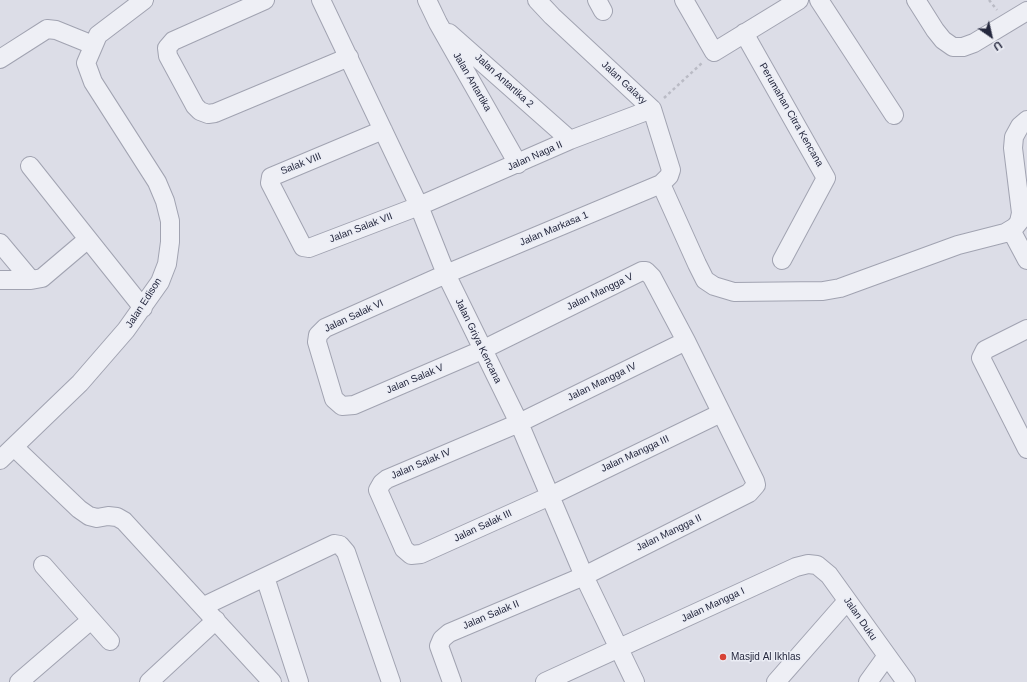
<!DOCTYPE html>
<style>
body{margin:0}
#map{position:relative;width:1027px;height:682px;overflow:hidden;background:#dcdde7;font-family:Arial,sans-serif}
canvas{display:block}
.north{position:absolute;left:971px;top:16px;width:40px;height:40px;-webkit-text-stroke:3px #ebedf5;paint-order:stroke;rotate:146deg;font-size:11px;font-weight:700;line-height:16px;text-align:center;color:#25283e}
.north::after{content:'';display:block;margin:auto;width:14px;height:18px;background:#25283e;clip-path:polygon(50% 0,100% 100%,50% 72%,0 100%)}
</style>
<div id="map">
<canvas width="1027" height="682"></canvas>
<div class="north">U</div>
</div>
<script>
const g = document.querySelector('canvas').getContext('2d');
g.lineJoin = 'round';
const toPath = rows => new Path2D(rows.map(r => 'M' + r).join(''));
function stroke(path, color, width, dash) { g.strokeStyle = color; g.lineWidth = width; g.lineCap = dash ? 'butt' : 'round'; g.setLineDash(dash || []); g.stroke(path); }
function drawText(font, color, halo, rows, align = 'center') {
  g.font = font + ' Arial,sans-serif'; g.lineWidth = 3; g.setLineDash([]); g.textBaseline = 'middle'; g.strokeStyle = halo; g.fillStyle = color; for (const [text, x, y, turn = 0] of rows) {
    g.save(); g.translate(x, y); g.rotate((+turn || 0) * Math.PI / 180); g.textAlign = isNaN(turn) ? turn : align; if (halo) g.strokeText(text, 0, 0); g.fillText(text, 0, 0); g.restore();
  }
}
const street = toPath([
 [265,0,173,41,167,48,168,56,195,106,200,111,208,114,215,113,349,57],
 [321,0,419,206,446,274,519,423,584,576,635,682],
 [427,0,438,23,518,164],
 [597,0,603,11],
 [684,0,714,52,799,0],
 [819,0,894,115],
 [916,0,935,30,943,40,953,47,963,47,974,43,1027,11],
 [449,33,570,140],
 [744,33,826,178,782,260],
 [0,59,47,29,56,30,93,45],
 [383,130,271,177,270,183,303,247,309,248,419,206,570,140,652,109],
 [30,166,88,239],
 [661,184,697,264,705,280,714,286,734,292,823,291,840,288,958,245,1005,233,1015,227,1019,222,1021,213,1013,148,1014,137,1020,126,1027,120],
 [1011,230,1027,260],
 [0,243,31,280],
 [0,280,31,280,42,278,88,239,143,308],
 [1027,329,985,350,981,358,1027,449],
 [686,341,519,423,387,479,382,483,378,490,404,549,411,555,421,554,550,496,721,413],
 [14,447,79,509,89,516,97,518,108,516,117,517,124,521,272,682],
 [0,460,80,383,126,330,160,282,167,264,170,242,170,221,165,201,157,182,93,82,86,63,98,35,144,0],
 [43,565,110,641],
 [265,577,299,682],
 [204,606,334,544,340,545,346,552,391,682],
 [19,682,91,620],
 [149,682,216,620],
 [452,682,439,646,442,639,449,633,584,576,749,493,756,485,755,481,686,341,652,277,646,271,642,271,482,350,354,405,342,406,334,399,317,342,318,335,325,328,446,274,661,184,669,176,671,170,652,109,552,16,537,0],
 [545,682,796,567,808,564,817,565,829,575,906,682],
 [776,682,847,601],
 [868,682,886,657]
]);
stroke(street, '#a1a3b1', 20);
stroke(toPath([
 [989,0,997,10],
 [664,98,702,63]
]), '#babbc5', 2.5, [3, 3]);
stroke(street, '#eeeff5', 18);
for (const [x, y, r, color] of [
 [723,657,4,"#d74236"]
]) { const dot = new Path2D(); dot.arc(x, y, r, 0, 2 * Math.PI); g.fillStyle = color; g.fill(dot); stroke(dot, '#ebedf5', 1.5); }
drawText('10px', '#25283e', '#ebedf5', [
 ["Jalan Antartika 2",504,81,42],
 ["Jalan Antartika",472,82,60],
 ["Jalan Galaxy",624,83,43],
 ["Perumahan Citra Kencana",791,115,60],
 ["Jalan Naga II",535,156,-24],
 ["Salak VIII",301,164,-22],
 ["Jalan Salak VII",361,228,-21],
 ["Jalan Markasa 1",554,229,-23],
 ["Jalan Mangga V",600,292,-26],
 ["Jalan Edison",144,303,-57],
 ["Jalan Salak VI",354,316,-25],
 ["Jalan Griya Kencana",478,341,64],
 ["Jalan Salak V",415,379,-23],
 ["Jalan Mangga IV",602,382,-26],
 ["Jalan Mangga III",635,454,-25],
 ["Jalan Salak IV",421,464,-23],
 ["Jalan Salak III",483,526,-25],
 ["Jalan Mangga II",669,533,-26],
 ["Jalan Mangga I",713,605,-25],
 ["Jalan Salak II",491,615,-23],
 ["Jalan Duku",860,619,55]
]);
drawText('10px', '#25283e', '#ebedf5', [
 ["Masjid Al Ikhlas",731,657]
], 'left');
</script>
